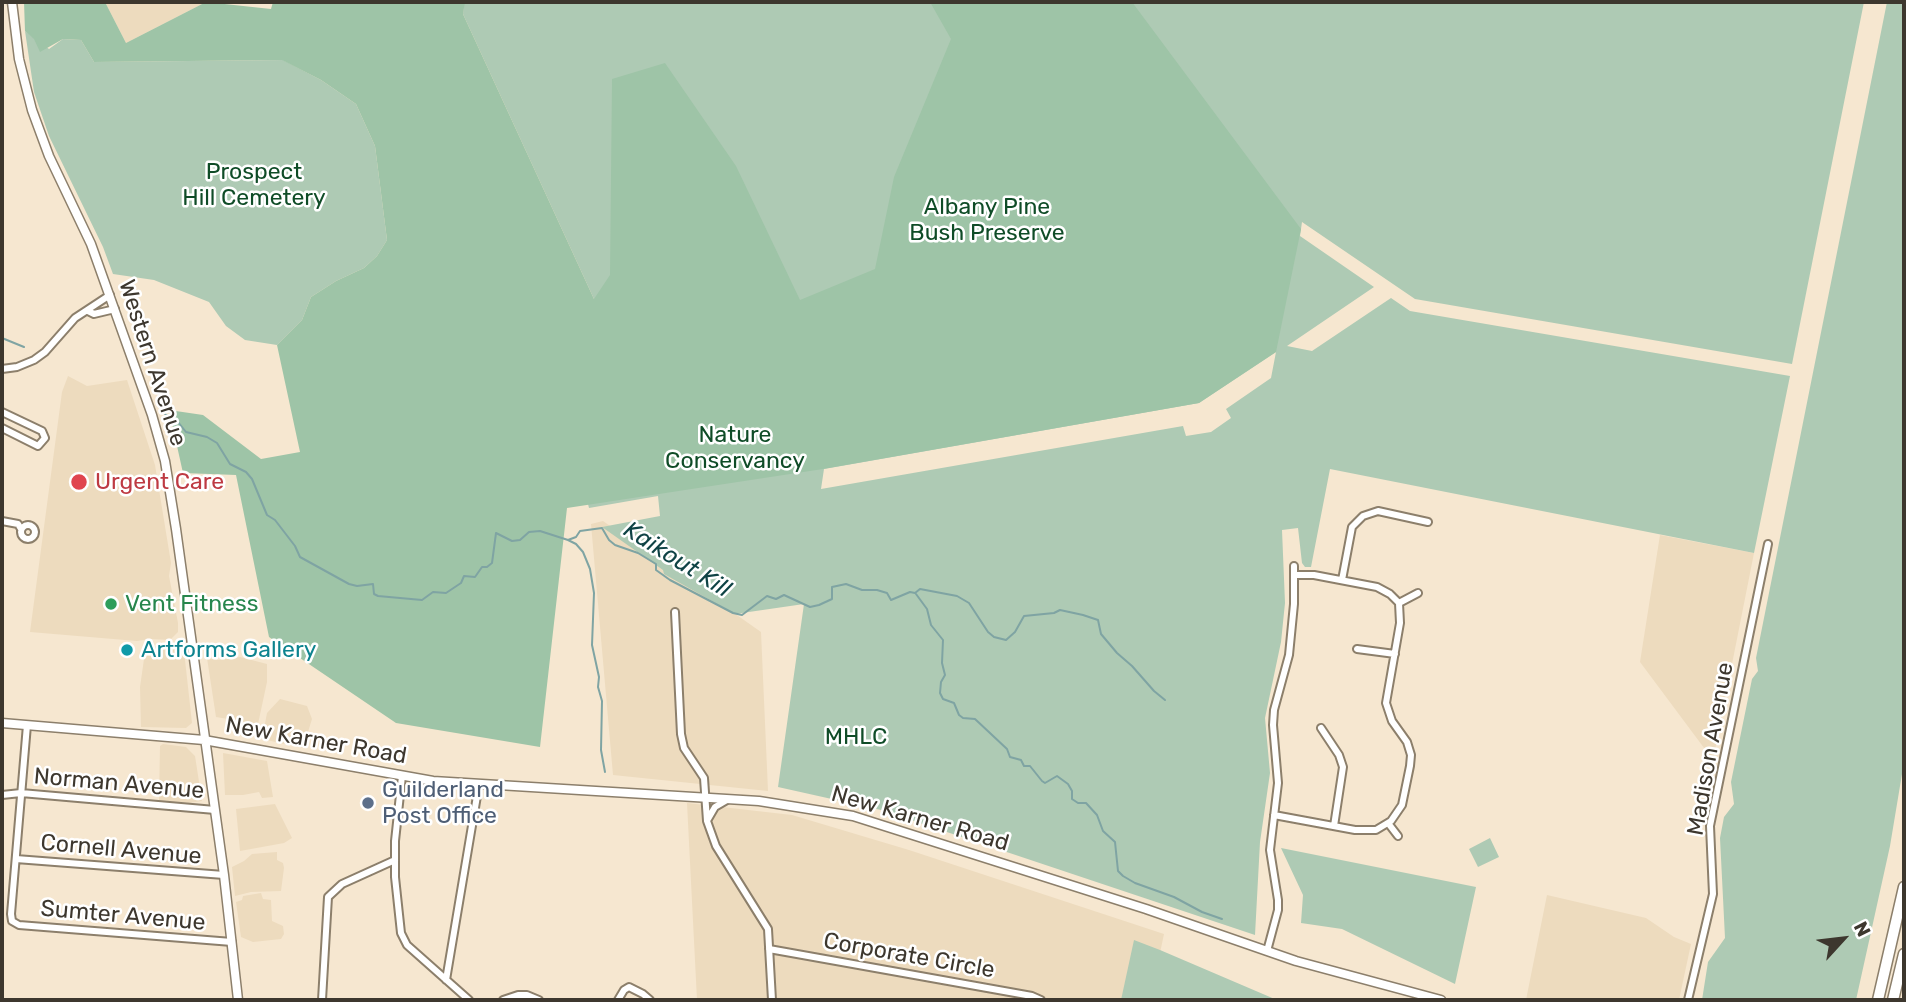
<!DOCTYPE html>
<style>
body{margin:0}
#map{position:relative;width:1906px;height:1002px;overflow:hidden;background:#f6e7d0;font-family:Rubik,sans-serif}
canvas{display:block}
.frame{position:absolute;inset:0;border:4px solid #3d372e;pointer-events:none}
.north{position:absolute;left:1808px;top:904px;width:70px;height:70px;-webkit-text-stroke:5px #fff;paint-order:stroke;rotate:63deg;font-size:19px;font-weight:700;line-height:28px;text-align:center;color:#3d372e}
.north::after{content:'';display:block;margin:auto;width:24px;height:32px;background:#3d372e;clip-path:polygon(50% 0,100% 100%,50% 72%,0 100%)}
</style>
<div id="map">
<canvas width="1906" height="1002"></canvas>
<div class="frame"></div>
<div class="north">N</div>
</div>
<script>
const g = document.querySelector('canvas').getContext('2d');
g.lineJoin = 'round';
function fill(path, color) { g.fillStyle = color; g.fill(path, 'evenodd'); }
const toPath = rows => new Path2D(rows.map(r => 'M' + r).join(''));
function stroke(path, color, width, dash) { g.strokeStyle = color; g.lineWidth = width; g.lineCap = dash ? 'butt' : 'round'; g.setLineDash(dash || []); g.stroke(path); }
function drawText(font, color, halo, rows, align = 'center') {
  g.font = font + ' Rubik,sans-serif'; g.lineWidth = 5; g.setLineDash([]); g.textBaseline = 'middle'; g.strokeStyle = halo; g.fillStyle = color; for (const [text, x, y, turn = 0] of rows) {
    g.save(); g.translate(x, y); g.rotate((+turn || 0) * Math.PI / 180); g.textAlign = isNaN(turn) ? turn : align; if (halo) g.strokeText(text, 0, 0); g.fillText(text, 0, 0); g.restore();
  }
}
fill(toPath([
 [105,2,206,2,126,43],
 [68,376,87,386,127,380,155,465,171,563,169,576,178,623,178,632,170,640,151,639,137,641,30,632,62,392],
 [603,521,761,632,768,791,613,775,591,524],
 [1660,535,1754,553,1713,760,1640,662],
 [146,645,184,651,192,723,186,728,141,727,140,687],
 [240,657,267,664,267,682,258,724,216,717,207,658,218,660],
 [280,699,307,706,312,719,303,748,262,739,267,713],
 [163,744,186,747,195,756,202,801,189,803,159,801,160,746],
 [223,753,267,761,273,797,262,798,259,792,243,795,225,795],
 [687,803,792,815,909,850,1164,934,1150,1000,697,1000],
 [275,804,292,838,284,843,240,851,236,809],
 [277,852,277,860,283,863,284,868,281,891,251,892,235,896,232,867,244,861,252,854],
 [261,893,263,899,271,900,272,921,283,926,284,934,281,939,253,942,241,937,236,902,242,900,243,896],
 [1547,895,1646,918,1674,937,1691,944,1679,1000,1526,1000]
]), '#eddbbe');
fill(toPath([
 [464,2,1864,2,1792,364,1415,299,1302,222,1300,236,1374,287,1287,346,1312,351,1391,298,1410,311,1790,376,1754,553,1330,469,1311,567,1305,567,1302,563,1298,528,1282,530,1285,603,1281,642,1265,718,1270,773,1260,842,1255,935,881,810,778,787,804,604,735,614,664,574,663,570,602,527,660,516,658,496,589,508,587,500,594,299,463,14],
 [1276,352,1271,378,1226,409,1231,418,1211,432,1186,436,1183,426,821,489,824,469,1199,403],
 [1887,2,1904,2,1904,762,1890,846,1856,1000,1702,1000,1708,962,1725,938,1720,838,1724,817,1734,804,1731,782,1752,679,1758,671,1756,658],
 [25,31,49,49,63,39,81,40,94,62,283,60,321,80,356,104,375,146,387,240,377,256,364,268,336,281,311,297,302,320,277,345,245,340,226,326,209,302,154,280,113,274,103,247,49,136,34,92],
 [1490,838,1499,857,1478,867,1469,849],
 [1281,848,1476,887,1455,984,1342,929,1301,923,1303,895],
 [1134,940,1160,950,1277,1000,1121,1000]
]), '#aecab4');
fill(toPath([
 [24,2,105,2,126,43,206,2,271,9,273,2,465,2,463,14,594,299,610,275,612,79,665,63,736,166,800,300,875,269,894,177,951,39,930,2,1132,2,1301,229,1276,352,1199,403,823,469,567,508,540,747,396,723,269,637,236,475,183,473,169,410,203,415,261,459,300,452,277,345,302,320,311,297,336,281,364,268,377,256,387,240,375,146,356,104,321,80,282,60,94,62,81,40,63,39,40,52,34,39,25,31]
]), '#9ec4a7');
stroke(toPath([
 [2,338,24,347],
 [165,414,178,422,186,432,207,437,217,443,230,464,246,472,252,479,267,515,275,520,295,546,300,557,349,584,357,586,373,584,374,594,378,596,422,600,433,592,446,593,461,583,464,576,475,577,482,567,487,567,492,563,496,533,512,541,520,540,529,532,540,531,568,540,576,537,580,531,602,528,609,540,615,545,638,553,656,564,656,570,670,580,733,613,742,615,767,596,776,599,784,595,810,607,819,605,832,599,832,587,846,584,862,590,877,590,887,593,891,600,910,592,915,593,920,589,957,596,969,603,988,632,994,637,1006,640,1015,632,1024,616,1054,613,1060,610,1083,615,1098,620,1101,634,1117,653,1132,666,1154,691,1165,700],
 [568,540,576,544,583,552,590,569,594,593,592,645,599,677,598,687,602,701,601,750,605,772],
 [916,594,927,609,931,625,943,640,942,663,945,675,941,682,940,693,943,699,954,703,959,715,963,718,975,719,1007,749,1010,757,1021,760,1024,766,1030,766,1042,781,1045,783,1057,776,1068,784,1072,791,1072,799,1078,803,1086,803,1097,815,1103,831,1115,842,1118,871,1123,876,1135,883,1174,897,1202,912,1222,919]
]), '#7fa4a3', 2);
const minor = toPath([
 [88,311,94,314,115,309],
 [2,369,17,367,34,360,45,352,75,318,110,295],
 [2,412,42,431,45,438,38,446,2,428],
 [2,521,18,524,21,529],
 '21 532a7 7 0 1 1 14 0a7 7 0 1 1-14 0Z',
 [1342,580,1352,527,1363,516,1378,511,1428,522],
 [1399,603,1418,593],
 [675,612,681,734,684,748,704,778,707,821,716,846,768,929,772,1000],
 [1357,649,1395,654],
 [27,725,11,914,12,921,19,925,232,942],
 [1321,728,1339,755,1343,767,1334,826],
 [402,776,395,841,395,877,401,933,407,945,469,1000],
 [2,795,21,793,215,810],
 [1274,815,1355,830,1376,830,1391,821,1402,805,1410,766,1411,755,1407,742,1392,721,1386,703,1400,623,1399,603,1390,594,1377,587,1314,575,1295,575],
 [708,819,715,807,727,800],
 [1388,823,1398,836],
 [16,859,224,875],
 [769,949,1032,996,1041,1000],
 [1267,951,1278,910,1278,900,1270,850,1278,783,1273,725,1274,710,1289,655,1294,604,1294,566],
 [446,980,477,796,477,785],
 [322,1000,328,897,342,884,395,860],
 [503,1000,518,995,527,995,539,1000],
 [618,1000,624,990,629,987,643,994,650,1000],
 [1688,1000,1713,894,1710,826,1768,544]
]);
const major = toPath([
 [12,2,19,59,32,110,49,156,91,244,152,415,165,461,176,529,224,875,238,1000],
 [2,723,204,740,433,781,759,801,853,816,1146,909,1296,961,1441,1000]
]);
const highway = toPath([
 [1878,1000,1904,887],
 [1893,1000,1904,954]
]);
stroke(minor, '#8c7f6b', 10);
stroke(major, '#8c7f6b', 11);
stroke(highway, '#8c7f6b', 13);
stroke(minor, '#fff', 6);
stroke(major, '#fff', 8);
stroke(highway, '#fff', 10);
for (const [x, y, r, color] of [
 [79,482,9,"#e0444e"],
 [111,604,7,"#2e9e5b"],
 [127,650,7,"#0f9aa8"],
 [368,803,7,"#5c6f8a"]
]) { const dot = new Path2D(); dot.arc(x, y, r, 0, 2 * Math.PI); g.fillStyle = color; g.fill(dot); stroke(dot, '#fff', 2.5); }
drawText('23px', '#0f4c27', '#fff', [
 ["Prospect",254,172],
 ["Hill Cemetery",254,198],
 ["Albany Pine",987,207],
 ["Bush Preserve",987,233],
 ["Nature",735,435],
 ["Conservancy",735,461],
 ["MHLC",856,737]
]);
drawText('23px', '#3d372e', '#fff', [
 ["Western Avenue",152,363,72],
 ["New Karner Road",316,741,10],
 ["Madison Avenue",1711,749,-80],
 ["Norman Avenue",119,784,5],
 ["New Karner Road",920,819,16],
 ["Cornell Avenue",121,850,5],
 ["Sumter Avenue",123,916,5],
 ["Corporate Circle",909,956,10]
]);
drawText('23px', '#be3a42', '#fff', [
 ["Urgent Care",95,482]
], 'left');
drawText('23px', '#27864d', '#fff', [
 ["Vent Fitness",125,604]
], 'left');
drawText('23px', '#0d838f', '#fff', [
 ["Artforms Gallery",141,650]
], 'left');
drawText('23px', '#4e5e75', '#fff', [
 ["Guilderland",382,790],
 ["Post Office",382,816]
], 'left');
drawText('italic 24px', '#0f4345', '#fff', [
 ["Kaikout Kill",677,560,32]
]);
</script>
